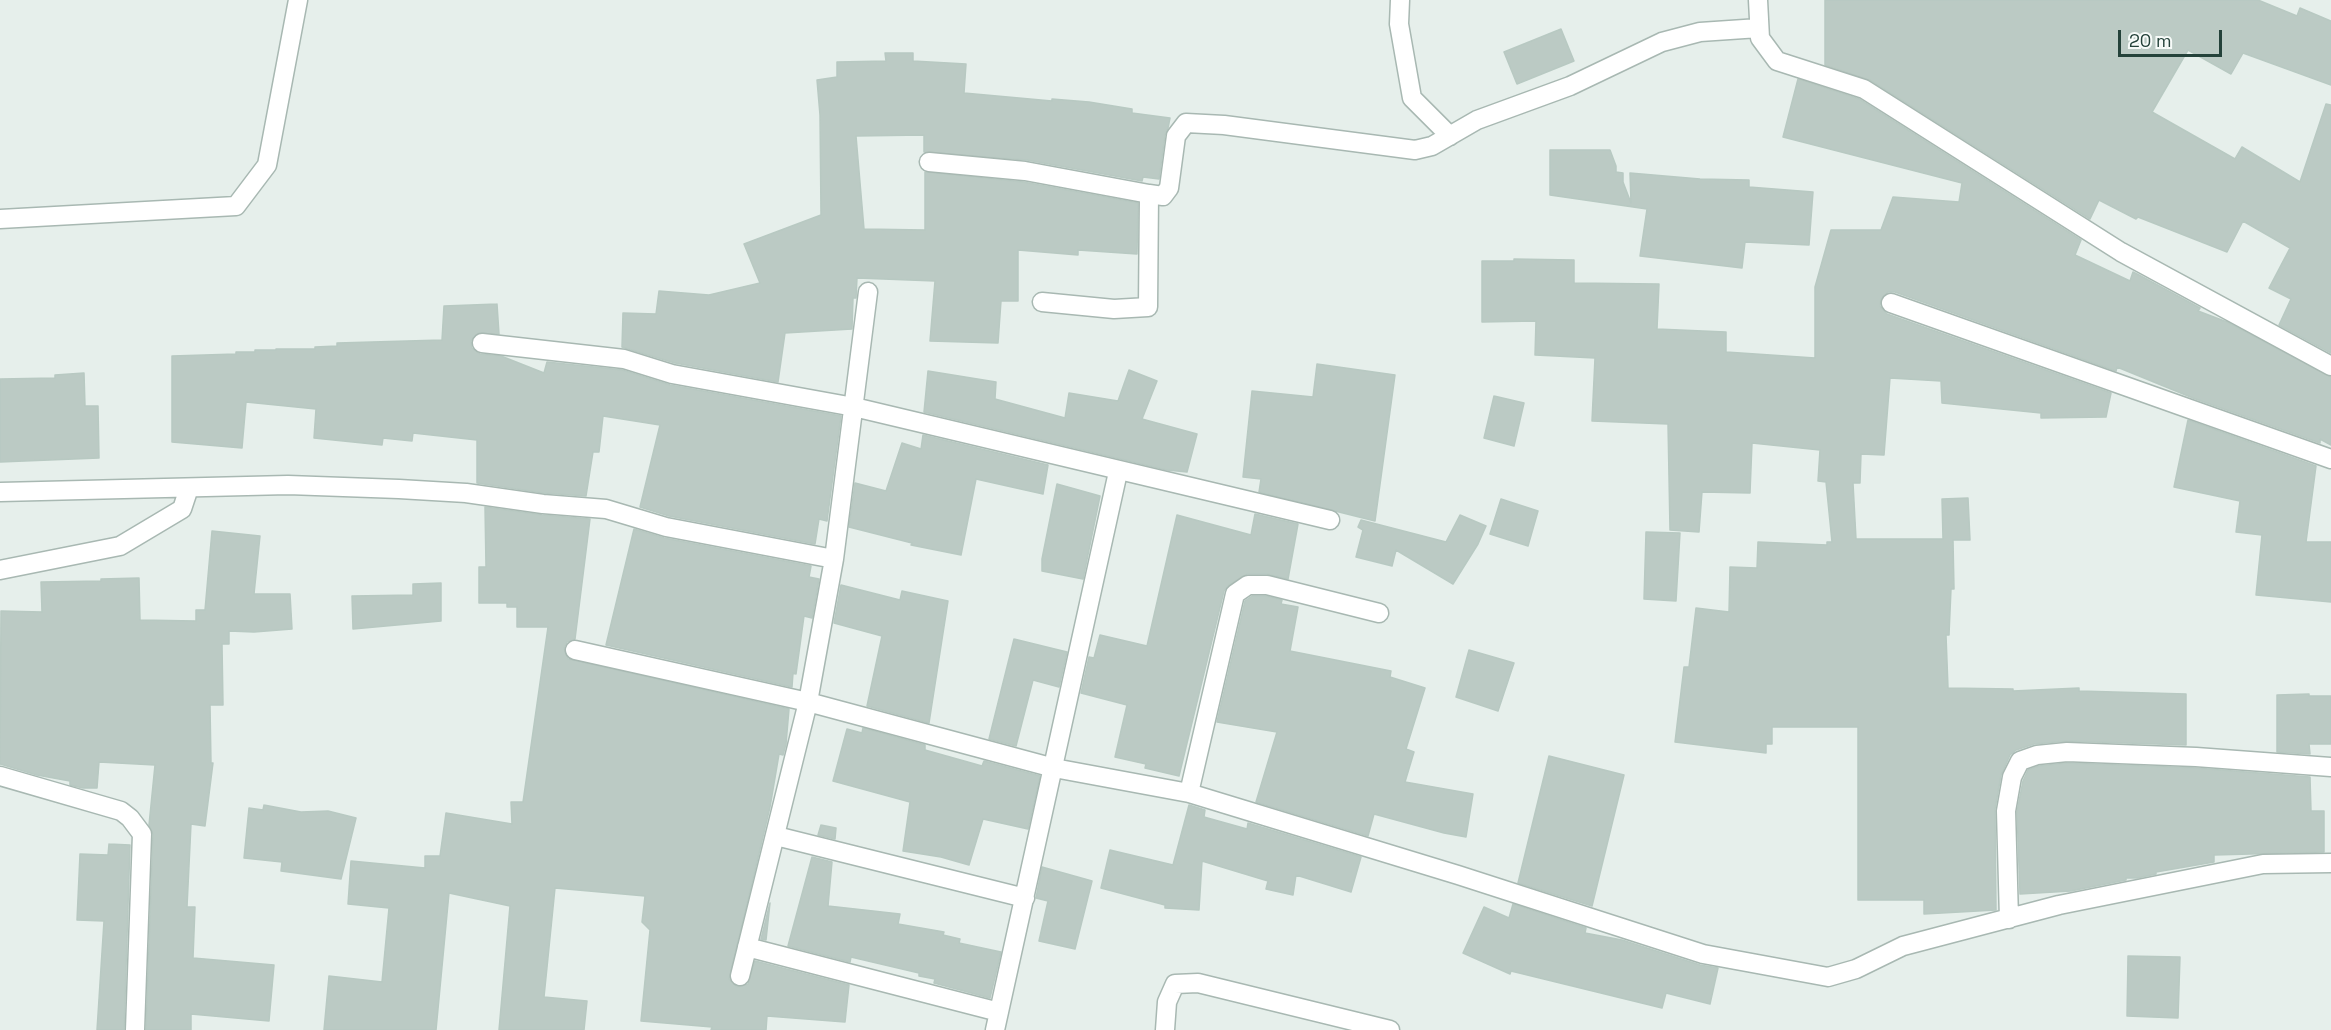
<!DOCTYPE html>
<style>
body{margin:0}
#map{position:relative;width:2331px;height:1030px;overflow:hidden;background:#e6efeb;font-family:"Space Grotesk",sans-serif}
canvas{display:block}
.scale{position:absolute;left:2118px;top:30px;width:104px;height:27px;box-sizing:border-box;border:3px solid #24423a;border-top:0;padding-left:8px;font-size:18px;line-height:21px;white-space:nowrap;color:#24423a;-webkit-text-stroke:4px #f7fbf9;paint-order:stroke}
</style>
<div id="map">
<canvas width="2331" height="1030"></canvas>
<div class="scale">20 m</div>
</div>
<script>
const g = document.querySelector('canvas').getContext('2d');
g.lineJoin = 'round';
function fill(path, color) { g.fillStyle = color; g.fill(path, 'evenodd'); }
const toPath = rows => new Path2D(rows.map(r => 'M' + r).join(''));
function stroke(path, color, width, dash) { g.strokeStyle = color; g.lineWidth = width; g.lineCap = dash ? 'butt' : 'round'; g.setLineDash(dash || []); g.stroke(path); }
const building = toPath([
 [1825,0,2258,0,2297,16,2300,8,2331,21,2331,85,2243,53,2231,74,2188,50,2152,112,2235,159,2242,147,2300,182,2326,104,2331,105,2331,353,2279,325,2291,299,2269,288,2290,248,2243,221,2227,252,2138,217,2136,219,2099,200,2090,219,1870,80,1825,65,1825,0],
 [1561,29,1574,61,1517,84,1504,52,1561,29],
 [885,53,913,53,913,61,966,64,964,93,1052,101,1052,99,1089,102,1132,109,1132,113,1170,118,1168,128,1165,135,1159,179,1143,177,1142,181,1027,160,924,152,924,135,856,136,864,229,925,230,925,172,1023,182,1138,203,1137,254,1078,250,1078,255,1018,250,1018,301,1001,301,998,343,930,341,935,281,857,278,856,298,853,298,852,329,785,333,778,382,675,363,622,347,623,313,656,314,659,291,709,295,760,283,744,244,821,215,820,115,817,80,837,77,837,62,886,61,885,53],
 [1798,79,1859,99,2081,240,2075,255,2130,281,2133,272,2139,275,2200,308,2198,311,2227,322,2331,377,2331,445,2320,439,2320,443,2193,398,2117,367,2116,371,1895,292,1888,292,1881,299,1880,306,1887,314,2111,393,2106,417,2041,418,2041,413,1942,403,1941,381,1890,378,1884,455,1861,454,1860,483,1853,483,1856,539,1943,539,1942,499,1968,498,1970,540,1953,540,1954,589,1951,589,1949,635,1946,635,1948,688,2013,689,2013,691,2079,688,2079,691,2186,694,2186,745,2066,741,2034,744,2016,750,2010,755,2001,775,1995,809,1996,910,1924,914,1924,900,1858,900,1858,727,1772,727,1772,744,1766,744,1766,753,1675,742,1684,667,1689,667,1696,608,1729,612,1730,567,1757,568,1758,542,1827,545,1827,542,1832,542,1826,482,1818,481,1820,450,1752,443,1750,493,1702,492,1699,532,1670,530,1668,424,1592,421,1595,358,1535,355,1536,321,1482,322,1482,261,1514,261,1514,259,1574,260,1574,283,1659,284,1657,329,1726,332,1726,352,1815,358,1815,287,1831,230,1881,230,1893,197,1959,202,1962,183,1783,137,1798,79],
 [1550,150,1610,150,1616,166,1616,172,1623,173,1623,182,1631,203,1630,173,1700,179,1749,180,1749,187,1813,192,1809,245,1745,242,1742,268,1640,256,1647,209,1550,195,1550,150],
 [497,304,499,334,478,333,471,341,472,348,480,354,501,356,544,373,547,362,622,370,670,385,841,416,827,521,819,519,815,544,669,516,640,507,660,425,603,416,599,452,593,452,586,496,544,493,477,483,477,440,413,433,412,441,383,438,382,445,314,438,316,409,246,402,242,448,172,442,172,356,236,354,236,352,255,352,255,350,276,350,276,349,315,349,315,347,337,346,337,343,442,340,444,306,497,304],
 [1317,364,1395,375,1375,521,1259,492,1261,479,1243,477,1252,391,1313,397,1317,364],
 [1129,370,1157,381,1142,419,1197,434,1187,472,1167,470,924,412,928,371,996,382,995,399,1065,418,1069,393,1118,401,1129,370],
 [84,373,85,406,98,406,99,458,0,462,0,379,55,378,55,375,84,373],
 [1494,396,1524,403,1514,446,1484,438,1494,396],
 [2188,420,2316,466,2306,542,2331,542,2331,602,2256,595,2262,535,2236,532,2240,501,2174,487,2188,420],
 [923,435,1048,465,1043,494,976,479,961,555,911,545,912,543,849,527,855,483,886,491,902,443,921,449,923,435],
 [1057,484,1100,496,1083,579,1042,571,1042,559,1057,484],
 [1501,499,1538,511,1528,546,1490,534,1501,499],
 [485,507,542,515,590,519,575,639,567,642,564,648,568,659,789,709,786,744,783,755,779,754,770,807,729,979,737,987,748,984,755,961,849,985,845,1022,767,1016,766,1030,711,1030,712,1027,641,1021,650,930,642,922,645,896,555,888,544,997,587,1001,584,1030,499,1030,510,906,449,893,436,1030,324,1030,329,976,382,982,389,908,348,904,351,861,425,868,425,856,440,856,446,813,512,824,511,802,523,802,548,627,517,627,517,607,507,607,507,603,479,603,479,567,486,567,485,507],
 [1255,514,1298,524,1288,579,1267,574,1247,574,1229,585,1224,591,1179,776,1145,768,1146,764,1115,757,1127,705,1081,693,1089,657,1094,658,1100,635,1147,646,1177,515,1251,535,1255,514],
 [1460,515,1486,526,1478,544,1453,584,1396,550,1392,566,1356,557,1363,530,1358,527,1361,520,1446,542,1460,515],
 [634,529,664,538,811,566,809,577,819,579,812,618,804,616,796,674,793,673,792,687,606,645,634,529],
 [212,531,260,536,254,594,290,594,292,629,254,632,229,631,229,644,222,644,223,705,210,705,211,763,213,763,205,826,191,824,187,907,195,907,193,958,274,965,269,1021,191,1014,191,1030,146,1030,153,834,149,825,155,765,99,762,97,788,83,788,70,785,70,781,37,775,0,764,1,611,42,612,41,582,101,581,101,579,139,578,140,620,196,621,196,610,205,610,212,531],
 [1646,532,1680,533,1676,601,1644,599,1646,532],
 [441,583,441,621,353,629,352,596,413,595,413,584,441,583],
 [841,585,900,600,902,591,948,601,929,723,867,706,882,636,834,623,841,585],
 [1252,596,1266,596,1282,600,1281,604,1298,607,1290,651,1391,671,1390,677,1425,688,1406,749,1414,752,1405,782,1473,794,1466,837,1444,833,1374,814,1368,836,1256,802,1277,732,1217,722,1245,601,1252,596],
 [1014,639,1067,652,1059,687,1033,680,1016,746,989,739,1014,639],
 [1469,650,1514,663,1498,711,1456,697,1469,650],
 [2309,694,2309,696,2331,696,2331,744,2309,744,2310,754,2277,752,2277,695,2309,694],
 [863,728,925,745,925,750,982,766,984,761,1040,776,1028,829,983,819,969,865,941,857,903,851,910,802,833,781,847,729,862,733,863,728],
 [1549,756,1624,775,1592,906,1518,883,1549,756],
 [2067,763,2195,768,2310,777,2311,811,2324,811,2324,852,2214,855,2214,862,2156,872,2156,874,2137,878,2126,878,2126,880,2071,891,2020,894,2017,812,2023,781,2028,770,2039,766,2067,763],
 [264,805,301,812,328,811,356,818,341,879,281,871,282,862,244,858,249,808,263,810,264,805],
 [1189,805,1205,810,1204,817,1247,829,1248,823,1361,857,1351,892,1296,875,1293,895,1266,889,1268,881,1202,861,1199,910,1165,908,1165,905,1101,888,1110,850,1173,865,1189,805],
 [821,825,836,828,835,839,818,835,821,825],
 [109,844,130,845,124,1030,97,1030,104,921,77,920,80,854,108,855,109,844],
 [812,857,832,862,828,906,900,914,898,924,944,932,943,935,960,939,959,943,1001,952,990,998,934,983,935,979,919,976,919,973,851,957,850,962,788,946,812,857],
 [1042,867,1092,881,1075,949,1039,941,1048,901,1036,898,1042,867],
 [770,903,766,940,761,939,770,903],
 [1513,904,1586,928,1585,933,1622,940,1700,965,1718,968,1710,1004,1666,993,1662,1008,1511,971,1510,974,1463,953,1484,907,1509,918,1513,904],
 [2128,956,2180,957,2178,1018,2127,1016,2128,956]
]);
fill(building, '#bbcac4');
stroke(building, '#b8c9c2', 1.5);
const minor = toPath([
 [1400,0,1399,24,1412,98,1450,136],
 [1758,0,1760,38,1777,61,1864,89,2121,252,2331,366],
 [929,162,1025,171,1149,194],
 [0,219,236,206,267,165,298,0],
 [1042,302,1114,309,1148,307,1149,194,1163,196,1169,188,1176,136,1186,123,1224,125,1415,150,1432,146,1477,120,1570,86,1662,42,1700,32,1759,28],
 [1891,303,2331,459],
 [482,343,624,359,672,374,854,407,1330,520],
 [0,492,288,485,399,489,466,493,543,504,606,509,666,527,834,559],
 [0,570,120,546,182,509,189,488],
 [575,650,808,702,1054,768,1189,793,1458,875,1703,954,1828,977,1856,969,1903,946,2059,905,2263,864,2331,863],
 [0,776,121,811,130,818,142,834,135,1030],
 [1189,793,1235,594,1248,585,1267,585,1379,613],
 [776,836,1025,898],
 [2009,919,2006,811,2012,777,2020,761,2037,755,2067,752,2196,757,2331,767],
 [747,947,999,1012],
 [740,976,808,702,834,559,868,292],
 [995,1030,1118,472],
 [1165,1030,1167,1002,1175,984,1198,983,1390,1030]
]);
stroke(minor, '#a8b8b2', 21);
stroke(minor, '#fff', 18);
</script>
